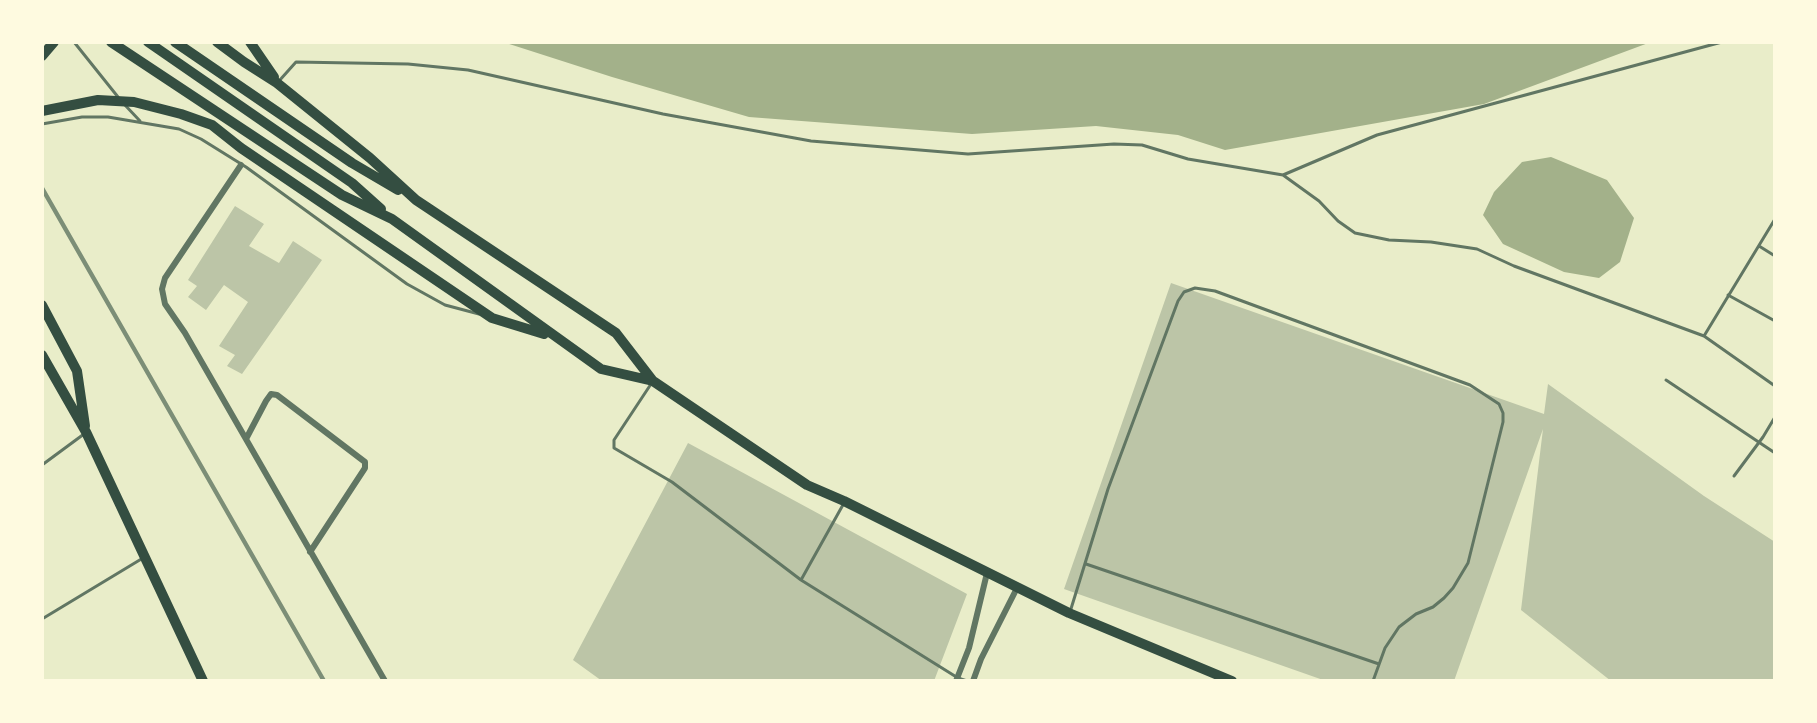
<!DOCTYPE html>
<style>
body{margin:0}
#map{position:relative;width:1817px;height:723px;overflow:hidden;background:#e9edc9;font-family:"DM Sans",sans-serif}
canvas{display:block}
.frame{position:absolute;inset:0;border:44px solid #fefae0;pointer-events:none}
</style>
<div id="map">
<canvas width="1817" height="723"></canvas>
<div class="frame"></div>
</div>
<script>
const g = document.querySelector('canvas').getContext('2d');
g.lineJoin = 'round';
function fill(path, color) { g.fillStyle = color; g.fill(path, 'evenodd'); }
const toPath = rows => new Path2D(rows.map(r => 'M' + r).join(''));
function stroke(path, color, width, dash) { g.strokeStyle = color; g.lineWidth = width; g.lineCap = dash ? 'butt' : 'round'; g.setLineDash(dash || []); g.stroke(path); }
fill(toPath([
 [503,42,1651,42,1484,104,1225,150,1178,135,1096,126,972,134,749,117,612,77],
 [1551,157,1607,180,1634,218,1620,262,1599,278,1564,272,1503,244,1483,215,1494,192,1522,162]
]), '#a3b18a');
fill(toPath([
 [235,206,264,224,249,246,279,263,293,241,322,260,242,374,227,366,235,355,219,346,248,302,224,285,206,310,188,297,197,286,188,280],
 [1171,283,1544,414,1548,384,1704,496,1775,542,1775,681,1611,681,1521,610,1543,429,1454,681,1326,681,1064,589],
 [688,443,967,594,934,681,602,681,573,660]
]), '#bcc5a7');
stroke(toPath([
 [74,42,118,97],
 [279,81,296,62,408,64,468,70,663,114,811,141,968,154,1114,144,1142,145,1188,159,1283,175,1377,135,1722,42],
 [124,104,140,121],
 [42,124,82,117,108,117,179,129,201,139,246,167,407,284,445,305,479,314],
 [1283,175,1319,201,1338,221,1355,233,1389,240,1431,242,1477,249,1514,266,1704,336,1775,386],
 [1759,246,1775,256],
 [1728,295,1775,321],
 [1704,336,1775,219],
 [1666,380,1775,453],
 [651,384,614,440,614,448,672,482,801,580,958,678,967,681],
 [42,465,84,434],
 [1734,476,1763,437,1775,417],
 [1086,564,1379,664],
 [801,580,844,503],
 [1070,612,1108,489,1178,301,1184,292,1195,288,1215,291,1470,385,1499,404,1503,413,1503,422,1468,563,1453,588,1444,598,1433,607,1416,614,1399,627,1385,648,1373,681],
 [42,619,143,558]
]), '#617663', 3);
stroke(toPath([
 [241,165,165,278,162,289,165,304,185,333,385,681],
 [246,439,266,401,271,394,277,395,365,462,365,468,310,552],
 [956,681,969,648,987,573],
 [973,681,981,659,1017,588]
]), '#617663', 6);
stroke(toPath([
 [111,42,342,195,392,219,601,369,653,381],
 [148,42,352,183,381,209],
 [175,42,352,163,398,190],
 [217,42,244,62,277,83,370,158,416,200,616,333,653,381,807,485,844,501,1069,613,1232,681],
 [250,42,274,77],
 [42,56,54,42],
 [42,111,98,100,134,102,181,114,212,125,241,148,492,318,544,334],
 [42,305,77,371,85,426],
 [42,355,86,432,203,681]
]), '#344e41', 10);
stroke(toPath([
 [42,188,324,681]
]), '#7c8e77', 4.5);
</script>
